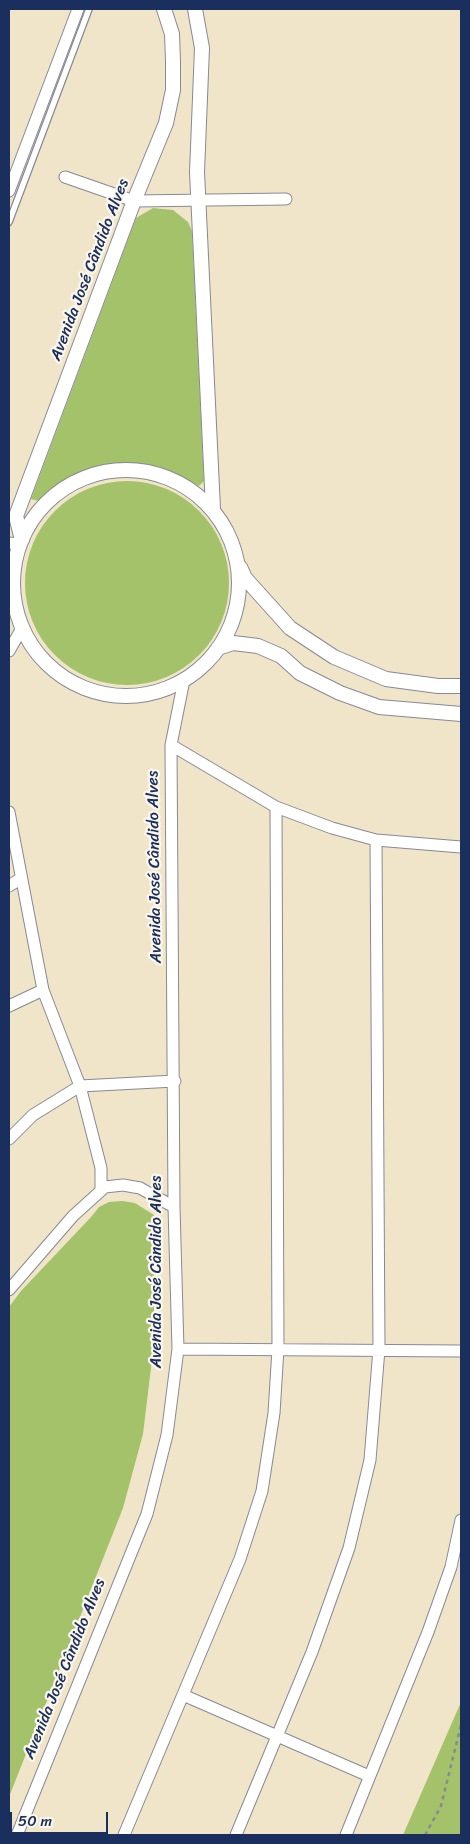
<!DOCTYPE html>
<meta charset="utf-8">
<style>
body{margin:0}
#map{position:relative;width:470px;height:1844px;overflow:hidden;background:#f1e5c9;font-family:Sriracha,sans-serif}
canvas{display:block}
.frame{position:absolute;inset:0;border:10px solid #1b2f5e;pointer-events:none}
.scale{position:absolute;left:10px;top:1812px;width:98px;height:22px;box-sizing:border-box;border:2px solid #1b2f5e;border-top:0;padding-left:6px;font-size:15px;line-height:18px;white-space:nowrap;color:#1b2f5e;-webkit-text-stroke:4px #fbf7ec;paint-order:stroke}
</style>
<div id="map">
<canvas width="470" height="1844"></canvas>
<div class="frame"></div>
<div class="scale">50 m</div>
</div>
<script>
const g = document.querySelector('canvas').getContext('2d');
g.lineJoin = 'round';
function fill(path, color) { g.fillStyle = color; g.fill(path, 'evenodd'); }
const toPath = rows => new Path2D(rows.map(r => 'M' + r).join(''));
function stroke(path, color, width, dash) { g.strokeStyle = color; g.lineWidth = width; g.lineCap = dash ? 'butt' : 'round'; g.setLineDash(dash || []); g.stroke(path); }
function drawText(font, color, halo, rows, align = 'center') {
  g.font = font + ' Sriracha,sans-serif'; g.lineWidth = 4.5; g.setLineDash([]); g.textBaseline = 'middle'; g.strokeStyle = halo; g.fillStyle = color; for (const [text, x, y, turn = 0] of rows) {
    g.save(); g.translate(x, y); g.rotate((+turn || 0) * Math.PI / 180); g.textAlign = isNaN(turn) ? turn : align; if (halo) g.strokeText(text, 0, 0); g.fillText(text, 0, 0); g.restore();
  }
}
fill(toPath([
 [153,208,173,210,188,222,192,231,204,481,199,486,176,474,144,464,111,464,79,472,51,490,39,501,31,499,136,218],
 '25 583a102 102 0 1 1 204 0a102 102 0 1 1-204 0Z',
 [122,1201,135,1203,154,1215,154,1343,143,1434,123,1508,9,1797,9,1307,21,1291,92,1216,99,1207,109,1202],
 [461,1702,461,1835,403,1835]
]), '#a3c26a');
const service = toPath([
 [9,222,89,9]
]);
const minor = toPath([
 [65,177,134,201,286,199],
 [9,191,78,9],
 [9,543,20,544],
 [9,651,22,628],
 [171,745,276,807,332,828,376,840,461,847],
 [9,812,43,990,80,1086,101,1168,101,1190],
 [9,886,20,879],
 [9,1006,43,990],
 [9,1139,33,1115,80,1086,175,1081],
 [9,1290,73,1216,105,1187,123,1185,140,1188,174,1207],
 [178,1349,461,1351],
 [183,1695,369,1776],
 [17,1835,147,1514,167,1435,178,1349,174,1207,171,745,184,680],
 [124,1835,240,1559,262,1491,274,1413,278,1349,276,807],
 [236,1835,312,1652,349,1548,370,1460,379,1349,376,840],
 [346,1835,428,1632,451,1567,461,1520]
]);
const tertiary = toPath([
 [195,9,202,48,197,172,213,509],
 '13 583a113 113 0 1 1 226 0a113 113 0 1 1-226 0Z',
 [22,540,16,516,134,201,166,123,173,90,173,61,172,34,164,9],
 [240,567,245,578,290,628,334,657,386,679,438,686,461,686],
 [218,648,233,643,258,646,281,656,300,673,340,693,379,707,461,714]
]);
stroke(service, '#868a94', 8);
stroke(minor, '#868a94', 13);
stroke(tertiary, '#868a94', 16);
stroke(toPath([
 [425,1835,441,1806,461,1725]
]), '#868a94', 2.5, [4, 4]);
stroke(service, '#fff', 5.5);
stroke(minor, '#fff', 11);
stroke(tertiary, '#fff', 14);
drawText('16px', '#1b2f5e', '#fbf7ec', [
 ["Avenida José Cândido Alves",90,270,-69],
 ["Avenida José Cândido Alves",155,867,-91],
 ["Avenida José Cândido Alves",157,1272,-90],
 ["Avenida José Cândido Alves",65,1669,-68]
]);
</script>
